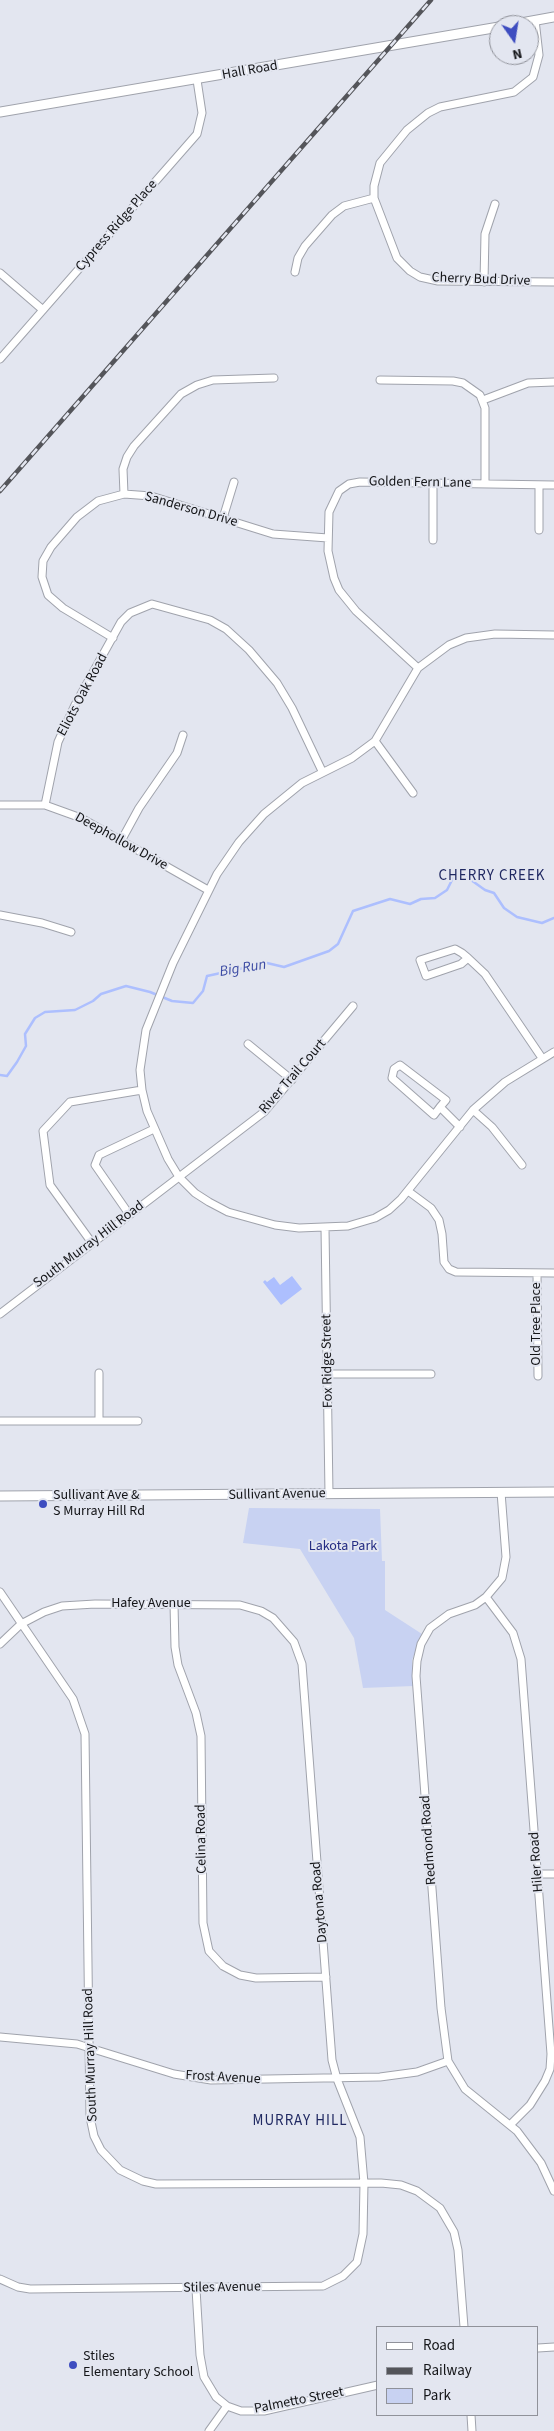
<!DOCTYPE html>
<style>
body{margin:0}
#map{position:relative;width:554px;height:2431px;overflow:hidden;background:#e3e6f0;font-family:"Source Sans 3",sans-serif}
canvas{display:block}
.legend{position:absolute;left:376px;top:2326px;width:162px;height:90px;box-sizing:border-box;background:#e3e6f0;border:1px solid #90929a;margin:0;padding:6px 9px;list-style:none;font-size:15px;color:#141518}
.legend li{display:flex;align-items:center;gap:10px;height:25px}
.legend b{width:25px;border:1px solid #90929a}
.north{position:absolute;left:489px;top:15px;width:50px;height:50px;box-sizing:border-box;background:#e3e6f0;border:1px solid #90929a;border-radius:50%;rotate:167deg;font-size:14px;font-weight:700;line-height:20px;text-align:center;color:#141518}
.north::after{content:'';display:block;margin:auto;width:18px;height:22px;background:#3e4dc0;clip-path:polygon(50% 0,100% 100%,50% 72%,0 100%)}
</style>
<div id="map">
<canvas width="554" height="2431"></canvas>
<ul class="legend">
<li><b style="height:6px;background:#fff"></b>Road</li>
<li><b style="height:6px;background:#54555a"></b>Railway</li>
<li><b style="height:14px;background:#c8d2f2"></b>Park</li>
</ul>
<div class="north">N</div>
</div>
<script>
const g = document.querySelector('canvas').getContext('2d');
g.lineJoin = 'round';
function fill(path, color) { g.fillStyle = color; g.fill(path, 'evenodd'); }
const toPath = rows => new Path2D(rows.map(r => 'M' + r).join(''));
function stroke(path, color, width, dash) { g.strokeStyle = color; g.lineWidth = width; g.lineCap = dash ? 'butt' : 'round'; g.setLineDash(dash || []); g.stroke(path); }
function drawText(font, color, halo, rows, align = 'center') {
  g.font = font + ' "Source Sans 3",sans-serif'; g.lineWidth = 4; g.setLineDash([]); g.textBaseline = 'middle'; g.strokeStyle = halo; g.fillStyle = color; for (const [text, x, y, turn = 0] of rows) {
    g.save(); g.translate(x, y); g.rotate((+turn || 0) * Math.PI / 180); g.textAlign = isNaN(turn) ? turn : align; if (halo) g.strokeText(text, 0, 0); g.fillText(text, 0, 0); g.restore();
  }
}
fill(toPath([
 [249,1508,380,1509,382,1561,385,1561,385,1610,422,1634,412,1660,413,1686,363,1688,354,1638,300,1549,243,1543]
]), '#c8d2f2');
fill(toPath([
 [292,1276,302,1289,281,1305,263,1282,265,1280,267,1282,274,1277,280,1285]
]), '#adbffe');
stroke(toPath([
 [0,1075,7,1076,17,1062,26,1046,25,1034,35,1018,45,1012,75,1010,93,1001,101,994,126,986,150,992,172,1001,193,1003,203,991,207,976,267,963,284,967,329,951,338,944,353,911,390,899,410,904,421,899,435,898,447,890,454,876,464,875,485,890,494,893,504,908,517,917,542,923,554,918]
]), '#adbffe', 2.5);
const street = toPath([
 [535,20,539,55,533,77,514,92,440,107,428,113,407,130,380,163,374,186,374,198,397,258,410,271,420,277,438,281,554,282],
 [295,272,298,258,305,246,332,215,344,206,374,198],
 [0,273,43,310],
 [484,282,485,234,495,204],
 [0,359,197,134,202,113,197,80],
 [380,380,453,381,463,383,480,395,485,408,485,484],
 [483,400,528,383,554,382],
 [433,483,433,540],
 [124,494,123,469,127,457,134,446,181,394,197,385,213,380,274,378],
 [223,518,234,482],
 [539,530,539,485],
 [554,635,495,634,466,638,449,645,418,668,375,741,352,758,302,783,264,814,239,842,217,874,173,963,146,1030,140,1070,142,1090,147,1111,168,1159,179,1177,195,1193,209,1202,228,1212,275,1225,299,1228,348,1226,375,1218,389,1210,401,1199,473,1110,505,1082,554,1052],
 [113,638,63,608,48,595,42,577,43,561,51,547,77,517,98,501,124,494,151,496,273,534,328,538],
 [418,668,356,611,339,590,334,578,328,551,329,512,339,491,349,484,360,482,554,485],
 [375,741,413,793],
 [0,805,45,805,81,818,208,890],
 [45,805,58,742,75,705,121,622,130,613,152,604,210,620,226,629,249,650,277,683,292,708,322,771],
 [121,841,139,808,177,753,183,735],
 [0,915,42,923,71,932],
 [468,958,461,964,426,976,420,960,455,949,462,953,468,958,485,974,542,1058],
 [248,1044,292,1080],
 [440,1107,434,1115,392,1078,394,1069,400,1065,446,1100,440,1107,460,1127],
 [473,1110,492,1127,522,1165],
 [408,1191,431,1208,439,1220,442,1234,444,1262,449,1269,456,1272,554,1273],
 [129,1214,95,1165,99,1155,154,1129],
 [325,1228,329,1494],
 [92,1243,50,1185,43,1131,70,1102,142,1090],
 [537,1273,538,1376],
 [0,1314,264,1112,353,1006],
 [328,1374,431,1374],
 [99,1420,99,1373],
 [0,1421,138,1421],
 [501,1492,506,1557,502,1578,486,1597,475,1605,449,1614,430,1628,421,1644,417,1661,416,1676,441,2008,448,2061,465,2089,517,2131,541,2163,554,2191],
 [0,1592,73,1699,85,1734,90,2117,94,2136,101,2150,120,2170,143,2181,156,2184,381,2183,401,2185,417,2191,440,2208,454,2232,458,2250,464,2327],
 [486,1597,513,1633,521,1659,551,2054,550,2069,545,2081,530,2105,510,2125],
 [174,1604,175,1647,178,1665,196,1713,201,1736,203,1923,209,1951,223,1966,240,1975,256,1978,326,1977],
 [0,1644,21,1624,44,1612,62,1606,95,1604,240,1605,261,1611,273,1618,294,1642,302,1664,332,2060,337,2079,360,2137,364,2183,363,2234,357,2262,343,2276,323,2286,30,2289,18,2287,0,2279],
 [538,1874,554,1874],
 [0,2037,77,2044,174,2074,211,2080,380,2077,417,2072,448,2061],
 [196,2289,200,2355,204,2377,216,2397,227,2406,241,2411,264,2411,378,2385],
 [538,2348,554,2347],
 [471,2415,472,2431],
 [209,2431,227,2406]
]);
const secondary = toPath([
 [510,25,554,17],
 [0,112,499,27],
 [0,1496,554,1492]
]);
stroke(street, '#a0a3ac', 9);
stroke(secondary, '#a0a3ac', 11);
stroke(street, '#fff', 7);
stroke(secondary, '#fff', 9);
const rail = toPath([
 [0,491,431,0]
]);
stroke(rail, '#54555a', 4.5);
stroke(rail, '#e3e6f0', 2.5, [8]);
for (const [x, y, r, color] of [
 [43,1504,5,"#3e4dc0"],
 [73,2365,5,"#3e4dc0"]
]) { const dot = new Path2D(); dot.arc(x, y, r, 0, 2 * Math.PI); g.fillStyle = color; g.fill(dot); stroke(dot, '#e3e6f0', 2); }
drawText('14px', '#141518', '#e3e6f0', [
 ["Hall Road",250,71,-10],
 ["Cypress Ridge Place",117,226,-49],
 ["Cherry Bud Drive",481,280,2],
 ["Golden Fern Lane",420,483,1],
 ["Sanderson Drive",191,510,16],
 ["Eliots Oak Road",83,695,-62],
 ["Deephollow Drive",121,842,29],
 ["River Trail Court",293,1077,-49],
 ["South Murray Hill Road",89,1245,-37],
 ["Old Tree Place",537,1324,-90],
 ["Fox Ridge Street",328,1361,-91],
 ["Sullivant Avenue",277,1495,-1],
 ["Hafey Avenue",151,1604],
 ["Celina Road",202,1839,-91],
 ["Redmond Road",429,1840,-94],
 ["Hiler Road",537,1862,-94],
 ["Daytona Road",320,1902,-95],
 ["South Murray Hill Road",91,2055,-92],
 ["Frost Avenue",223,2078,3],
 ["Stiles Avenue",222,2288,-1],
 ["Palmetto Street",299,2401,-11]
]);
drawText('14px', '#141518', '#e3e6f0', [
 ["Sullivant Ave &",53,1496],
 ["S Murray Hill Rd",53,1512],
 ["Stiles",83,2357],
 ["Elementary School",83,2373]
], 'left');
drawText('14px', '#242c83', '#e3e6f0', [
 ["Lakota Park",343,1547]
]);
g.letterSpacing = '1px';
drawText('15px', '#202962', '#e3e6f0', [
 ["CHERRY CREEK",492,877],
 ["MURRAY HILL",300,2122]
]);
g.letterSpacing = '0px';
drawText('italic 15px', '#3c4ba4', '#e3e6f0', [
 ["Big Run",243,969,-9]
]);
</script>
